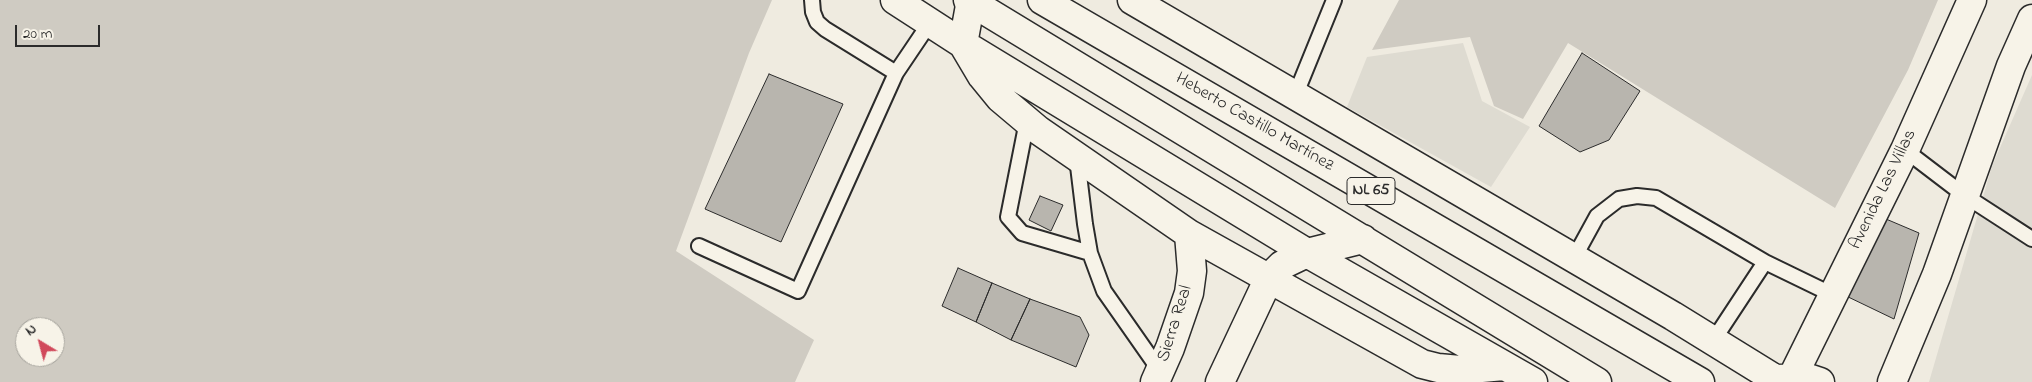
<!DOCTYPE html>
<meta charset="utf-8">
<style>
body{margin:0}
#map{position:relative;width:2032px;height:382px;overflow:hidden;background:#efebe0;font-family:"Indie Flower",sans-serif}
canvas{display:block}
.north{position:absolute;left:15px;top:317px;width:50px;height:50px;box-sizing:border-box;background:#f7f3e8;border:1px solid #a5a39c;border-radius:50%;rotate:323deg;font-size:14px;font-weight:700;line-height:20px;text-align:center;color:#2b2b2b}
.north::after{content:'';display:block;margin:auto;width:18px;height:22px;background:#d1495b;clip-path:polygon(50% 0,100% 100%,50% 72%,0 100%)}
.scale{position:absolute;left:15px;top:25px;width:85px;height:22px;box-sizing:border-box;border:2px solid #2b2b2b;border-top:0;padding-left:6px;font-size:15px;line-height:18px;white-space:nowrap;color:#2b2b2b;-webkit-text-stroke:4px #f7f3e8;paint-order:stroke}
</style>
<div id="map">
<canvas width="2032" height="382"></canvas>
<div class="north">N</div>
<div class="scale">20 m</div>
</div>
<script>
const g = document.querySelector('canvas').getContext('2d');
g.lineJoin = 'round';
function fill(path, color) { g.fillStyle = color; g.fill(path, 'evenodd'); }
const toPath = rows => new Path2D(rows.map(r => 'M' + r).join(''));
function stroke(path, color, width, dash) { g.strokeStyle = color; g.lineWidth = width; g.lineCap = dash ? 'butt' : 'round'; g.setLineDash(dash || []); g.stroke(path); }
function drawText(font, color, halo, rows, align = 'center') {
  g.font = font + ' "Indie Flower",sans-serif'; g.lineWidth = 4; g.setLineDash([]); g.textBaseline = 'middle'; g.strokeStyle = halo; g.fillStyle = color; for (const [text, x, y, turn = 0] of rows) {
    g.save(); g.translate(x, y); g.rotate((+turn || 0) * Math.PI / 180); g.textAlign = isNaN(turn) ? turn : align; if (halo) g.strokeText(text, 0, 0); g.fillText(text, 0, 0); g.restore();
  }
}
fill(toPath([
 [1463,43,1482,101,1530,127,1491,187,1347,107,1367,57],
 [2032,75,2032,382,1929,382,1992,166]
]), '#dedbd1');
fill(toPath([
 [0,0,772,0,749,53,676,251,814,340,795,382,0,382],
 [25,327,55,327,55,357,25,357],
 [1399,0,1938,0,1908,70,1835,208,1568,43,1523,119,1494,106,1470,37,1372,50]
]), '#cfcbc2');
const building = toPath([
 [1582,53,1640,91,1609,140,1580,152,1539,126,1582,53],
 [769,74,843,104,781,242,705,209,769,74],
 [1040,196,1063,205,1051,231,1029,220,1040,196],
 [1886,219,1919,233,1894,319,1842,294,1886,219],
 [958,268,992,283,976,322,942,306,958,268],
 [992,283,1030,299,1011,340,976,322,992,283],
 [1030,299,1080,317,1089,335,1076,367,1011,340,1030,299]
]);
fill(building, '#b8b5ae');
stroke(building, '#2b2b2b', 1);
const service = toPath([
 [812,0,813,12,817,22,825,29,896,73,929,24],
 [1295,96,1334,0],
 [1027,121,1008,217,1022,233,1090,253],
 [1905,150,1964,195,2032,239],
 [1077,158,1085,224,1090,253,1104,291,1160,371],
 [699,246,798,291,896,73],
 [1574,258,1597,216,1619,199,1637,196,1656,198,1765,262,1713,341],
 [1765,262,1833,295]
]);
const tertiary = toPath([
 [895,0,963,44,1307,253,1533,382],
 [971,0,963,44,982,76,1000,98,1038,130,1189,234,1422,364,1438,368,1460,370,1504,366],
 [1132,0,1673,316,1775,379],
 [1792,378,1905,150,1972,0],
 [1775,379,1808,378,1820,382],
 [1155,382,1170,348,1189,293,1192,271,1189,234],
 [1220,382,1269,278,1282,265,1307,253],
 [1892,382,1937,274,2011,66,2032,19]
]);
const primary = toPath([
 [968,0,1597,382],
 [1042,0,1700,382],
 [1307,253,1363,239]
]);
stroke(service, '#2b2b2b', 18);
stroke(tertiary, '#2b2b2b', 31);
stroke(primary, '#2b2b2b', 31);
stroke(service, '#f7f3e8', 14);
stroke(tertiary, '#f7f3e8', 28);
stroke(primary, '#f7f3e8', 28);
for (const [x, y, w] of [
 [1371,191,48]
]) { const box = new Path2D(); box.roundRect(x - w / 2, y - 13.5, w, 27, 4); g.fillStyle = '#f7f3e8'; g.fill(box); stroke(box, '#2b2b2b', 1); }
drawText('bold 16px', '#2b2b2b', null, [
 ["NL 65",1371,191]
]);
drawText('18px', '#2b2b2b', '#f7f3e8', [
 ["Heberto Castillo Martínez",1254,123,30],
 ["Avenida Las Villas",1884,190,-64],
 ["Sierra Real",1176,324,-72]
]);
</script>
